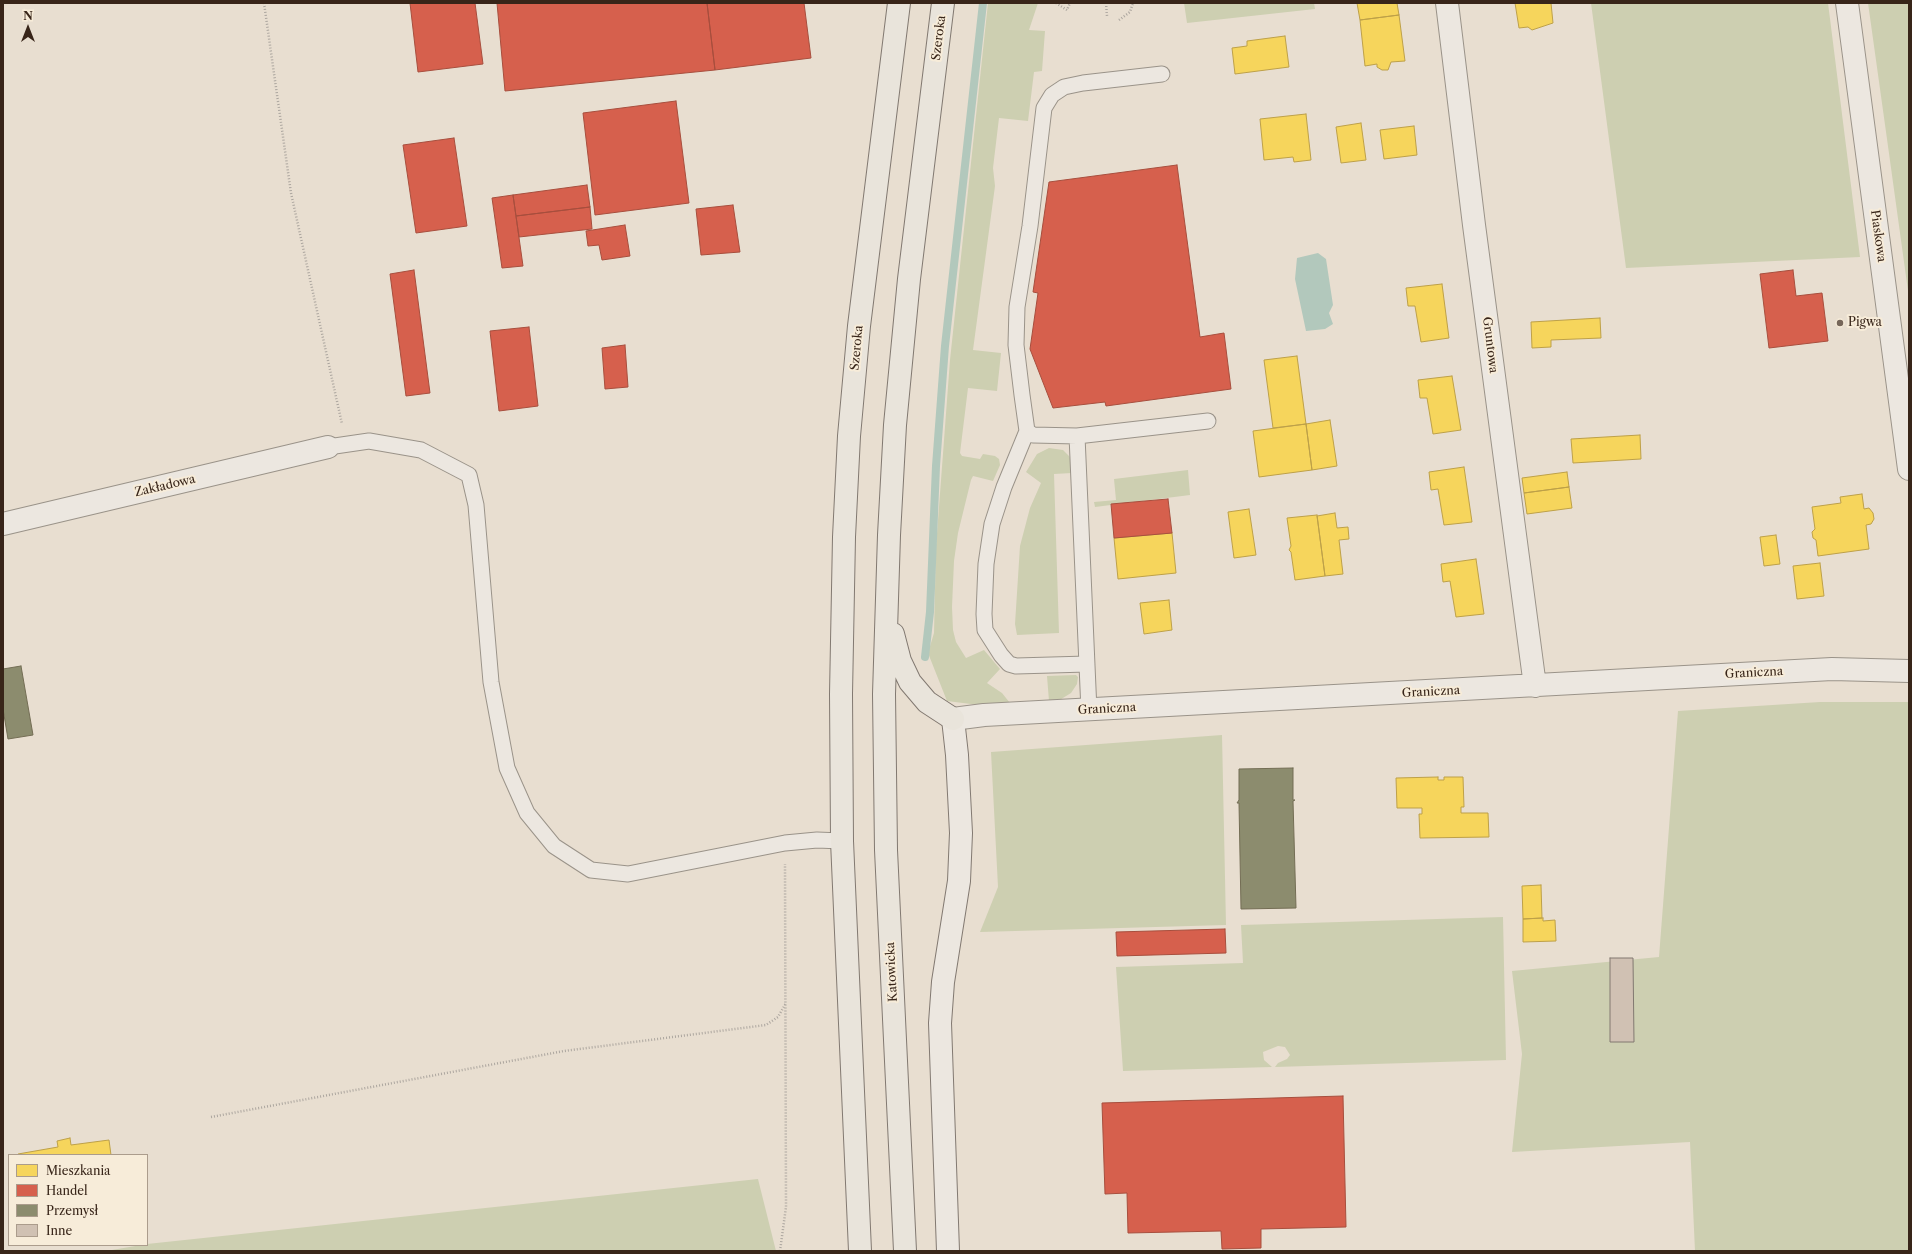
<!DOCTYPE html>
<meta charset="utf-8">
<style>
body{margin:0}
#map{position:relative;width:1912px;height:1254px;overflow:hidden;background:#e8ded0;font-family:"Libre Caslon Text",serif}
canvas{display:block}
.frame{position:absolute;inset:0;border:4px solid #382519;pointer-events:none}
.legend{position:absolute;left:8px;top:1154px;width:140px;height:92px;box-sizing:border-box;background:#f7ecd9;border:1px solid #ab9c8c;margin:0;padding:5px 7px;list-style:none;font-size:12px;color:#382519}
.legend li{display:flex;align-items:center;gap:8px;height:20px}
.legend b{width:20px;border:1px solid #ab9c8c}
.north{position:absolute;left:8px;top:8px;width:40px;height:40px;-webkit-text-stroke:3px #f7ecd9;paint-order:stroke;rotate:0deg;font-size:11px;font-weight:700;line-height:16px;text-align:center;color:#382519}
.north::after{content:'';display:block;margin:auto;width:14px;height:18px;background:#382519;clip-path:polygon(50% 0,100% 100%,50% 72%,0 100%)}
</style>
<div id="map">
<canvas width="1912" height="1254"></canvas>
<div class="frame"></div>
<ul class="legend">
<li><b style="height:11px;background:#f6d55c"></b>Mieszkania</li>
<li><b style="height:11px;background:#d6604d"></b>Handel</li>
<li><b style="height:11px;background:#8c8c6e"></b>Przemysł</li>
<li><b style="height:11px;background:#d0c1b3"></b>Inne</li>
</ul>
<div class="north">N</div>
</div>
<script>
const g = document.querySelector('canvas').getContext('2d');
g.lineJoin = 'round';
function fill(path, color) { g.fillStyle = color; g.fill(path, 'evenodd'); }
const toPath = rows => new Path2D(rows.map(r => 'M' + r).join(''));
function stroke(path, color, width, dash) { g.strokeStyle = color; g.lineWidth = width; g.lineCap = dash ? 'butt' : 'round'; g.setLineDash(dash || []); g.stroke(path); }
function drawText(font, color, halo, rows, align = 'center') {
  g.font = font + ' "Libre Caslon Text",serif'; g.lineWidth = 4; g.setLineDash([]); g.textBaseline = 'middle'; g.strokeStyle = halo; g.fillStyle = color; for (const [text, x, y, turn = 0] of rows) {
    g.save(); g.translate(x, y); g.rotate((+turn || 0) * Math.PI / 180); g.textAlign = isNaN(turn) ? turn : align; if (halo) g.strokeText(text, 0, 0); g.fillText(text, 0, 0); g.restore();
  }
}
fill(toPath([
 [988,3,1038,3,1029,30,1045,31,1042,71,1034,72,1028,121,999,118,993,168,995,186,973,350,1001,353,997,391,968,388,960,453,962,456,980,459,983,454,995,456,999,459,1000,465,993,481,973,476,971,480,958,533,954,561,952,607,953,630,956,642,966,658,984,650,1000,669,987,683,1002,693,1010,703,979,705,947,701,928,653,934,633,936,547,950,360],
 [1184,3,1314,3,1315,9,1187,23],
 [1591,3,1828,3,1860,257,1626,268],
 [1868,3,1909,3,1909,298,1887,139],
 [1049,448,1063,450,1069,456,1072,462,1072,473,1054,474,1059,633,1017,635,1015,624,1020,546,1030,508,1041,483,1026,472,1037,454],
 [1188,470,1190,495,1095,507,1094,502,1116,500,1114,479],
 [1076,675,1078,677,1077,684,1071,693,1058,701,1049,701,1047,676],
 [1820,702,1909,702,1909,1251,1695,1251,1690,1142,1512,1152,1522,1054,1512,971,1659,957,1678,711],
 [1222,735,1226,925,980,932,998,887,991,752],
 [1503,917,1506,1060,1275,1067,1278,1063,1287,1059,1290,1055,1285,1047,1278,1046,1263,1052,1264,1060,1272,1067,1123,1071,1116,967,1243,963,1241,925],
 [758,1179,776,1251,106,1251,147,1244]
]), '#cdcfb1');
fill(toPath([
 [1318,253,1326,259,1333,305,1329,313,1333,324,1325,329,1306,331,1295,279,1297,258]
]), '#b2c8bc');
const homes = toPath([
 [1357,3,1397,3,1399,15,1360,20,1357,3],
 [1515,3,1551,3,1553,23,1532,30,1528,27,1519,28,1515,3],
 [1399,15,1405,61,1391,62,1388,70,1382,70,1377,67,1377,64,1365,66,1360,20,1399,15],
 [1285,36,1289,67,1235,74,1232,48,1247,46,1247,41,1285,36],
 [1306,114,1311,160,1294,162,1293,157,1264,160,1260,119,1306,114],
 [1361,123,1366,160,1341,163,1336,127,1361,123],
 [1414,126,1417,155,1384,159,1380,130,1414,126],
 [1442,284,1449,338,1421,342,1415,306,1408,306,1406,288,1442,284],
 [1600,318,1601,338,1551,340,1551,347,1532,348,1531,322,1600,318],
 [1297,356,1306,424,1273,428,1264,360,1297,356],
 [1452,376,1461,430,1433,434,1427,398,1420,398,1418,380,1452,376],
 [1330,420,1337,466,1312,470,1306,424,1330,420],
 [1306,424,1312,470,1259,477,1253,431,1306,424],
 [1640,435,1641,459,1573,463,1571,439,1640,435],
 [1464,467,1472,522,1444,525,1438,489,1431,490,1429,472,1464,467],
 [1567,472,1569,487,1524,493,1522,478,1567,472],
 [1569,487,1572,508,1527,514,1524,493,1569,487],
 [1862,494,1864,509,1869,508,1873,513,1874,519,1871,524,1866,525,1869,549,1818,556,1816,540,1813,538,1812,532,1815,529,1812,507,1841,503,1840,497,1862,494],
 [1249,509,1256,555,1234,558,1228,512,1249,509],
 [1335,513,1337,528,1348,527,1349,539,1339,540,1343,574,1325,576,1317,516,1335,513],
 [1317,515,1325,576,1295,580,1291,552,1289,550,1291,546,1287,518,1317,515],
 [1172,533,1176,573,1118,579,1114,538,1172,533],
 [1776,535,1780,564,1764,566,1760,537,1776,535],
 [1476,559,1484,614,1456,617,1450,581,1443,582,1441,564,1476,559],
 [1820,563,1824,596,1797,599,1793,566,1820,563],
 [1169,600,1172,630,1144,634,1140,603,1169,600],
 [1438,777,1438,780,1444,780,1444,777,1463,777,1464,807,1461,807,1461,813,1488,813,1489,837,1420,838,1419,814,1422,814,1422,808,1397,808,1396,778,1438,777],
 [1541,885,1542,918,1523,919,1522,886,1541,885],
 [1543,918,1543,921,1555,920,1556,941,1523,942,1523,919,1543,918],
 [70,1138,71,1145,109,1140,111,1155,18,1155,18,1154,58,1147,57,1141,70,1138]
]);
fill(homes, '#f6d55c');
stroke(homes, '#bda048', 1);
const shops = toPath([
 [410,3,475,3,483,64,418,72,410,3],
 [497,3,707,3,715,70,505,91,497,3],
 [707,3,804,3,811,58,715,70,707,3],
 [676,101,689,203,595,215,583,113,676,101],
 [454,138,467,226,416,233,403,145,454,138],
 [1177,165,1200,337,1224,333,1231,389,1106,406,1105,402,1053,408,1030,349,1038,293,1033,292,1049,182,1177,165],
 [587,185,590,207,516,216,513,195,587,185],
 [513,195,523,266,502,268,492,198,513,195],
 [733,205,740,252,701,255,696,209,733,205],
 [590,207,592,229,519,237,516,216,590,207],
 [625,225,630,256,602,260,599,245,588,246,586,231,625,225],
 [414,270,430,393,406,396,390,274,414,270],
 [1793,270,1796,296,1822,293,1828,341,1769,348,1760,274,1793,270],
 [529,327,538,406,499,411,490,331,529,327],
 [625,345,628,387,605,389,602,348,625,345],
 [1168,499,1172,533,1114,538,1111,504,1168,499],
 [1225,929,1226,953,1117,956,1116,932,1225,929],
 [1343,1096,1346,1227,1261,1229,1261,1248,1222,1249,1221,1231,1128,1233,1127,1193,1105,1194,1102,1103,1343,1096]
]);
fill(shops, '#d6604d');
stroke(shops, '#a74e3d', 1);
const industry = toPath([
 [21,666,33,735,8,739,3,709,3,669,21,666],
 [1293,768,1293,800,1295,800,1293,801,1296,908,1241,909,1239,803,1237,803,1239,800,1239,769,1293,768]
]);
fill(industry, '#8c8c6e');
stroke(industry, '#736d54', 1);
stroke(toPath([
 [925,657,930,612,936,466,945,346,983,3]
]), '#b2c8bc', 8);
const building = toPath([
 [1610,958,1633,958,1634,1042,1610,1042,1610,958]
]);
fill(building, '#d0c1b3');
stroke(building, '#827971', 1);
const lane = toPath([
 [1162,74,1083,83,1064,87,1052,95,1044,108,1030,226,1017,307,1016,345,1022,395,1027,431,1033,435,1077,436,1208,421],
 [1027,431,1004,487,992,524,986,564,984,614,985,630,1001,655,1009,664,1016,666,1087,664],
 [1077,436,1089,711],
 [328,447,369,441,421,450,469,475,476,505,491,682,507,768,527,813,554,846,591,870,628,874,785,843,817,840,842,841]
]);
const street = toPath([
 [1447,3,1474,225,1535,686],
 [1847,3,1909,469],
 [3,524,328,447],
 [953,719,984,715,1832,669,1909,671]
]);
const secondary = toPath([
 [948,1251,940,1023,943,982,959,881,961,833,957,755,953,719]
]);
const primary = toPath([
 [893,634,900,661,910,682,927,702,953,719],
 [860,1251,842,841,841,694,844,537,849,436,859,326,899,3],
 [905,1251,886,850,884,694,889,535,895,425,909,279,943,3]
]);
stroke(lane, '#9a9389', 17);
stroke(street, '#9a9389', 24);
stroke(secondary, '#827971', 24);
stroke(primary, '#827971', 24);
stroke(toPath([
 [264,3,291,193,342,424],
 [1056,3,1067,10,1070,3],
 [1106,3,1107,16],
 [1119,20,1130,12,1133,3],
 [211,1117,564,1051,766,1025,778,1017,786,1003],
 [780,1251,786,1207,785,864]
]), '#aca69f', 2.5, [1, 2]);
stroke(lane, '#ece7e0', 15);
stroke(street, '#ece7e0', 22);
stroke(secondary, '#ece7e0', 22);
stroke(primary, '#e9e4db', 22);
for (const [x, y, r, color] of [
 [1840,323,4,"#766659"]
]) { const dot = new Path2D(); dot.arc(x, y, r, 0, 2 * Math.PI); g.fillStyle = color; g.fill(dot); stroke(dot, '#f7ecd9', 1.5); }
drawText('12px', '#382519', '#f7ecd9', [
 ["Szeroka",939,38,-83],
 ["Piaskowa",1878,236,82],
 ["Gruntowa",1490,345,83],
 ["Szeroka",857,348,-85],
 ["Zakładowa",165,486,-13],
 ["Graniczna",1754,673,-3],
 ["Graniczna",1431,692,-3],
 ["Graniczna",1107,709,-3],
 ["Katowicka",892,972,-93]
]);
drawText('12px', '#382519', '#f7ecd9', [
 ["Pigwa",1848,323]
], 'left');
</script>
